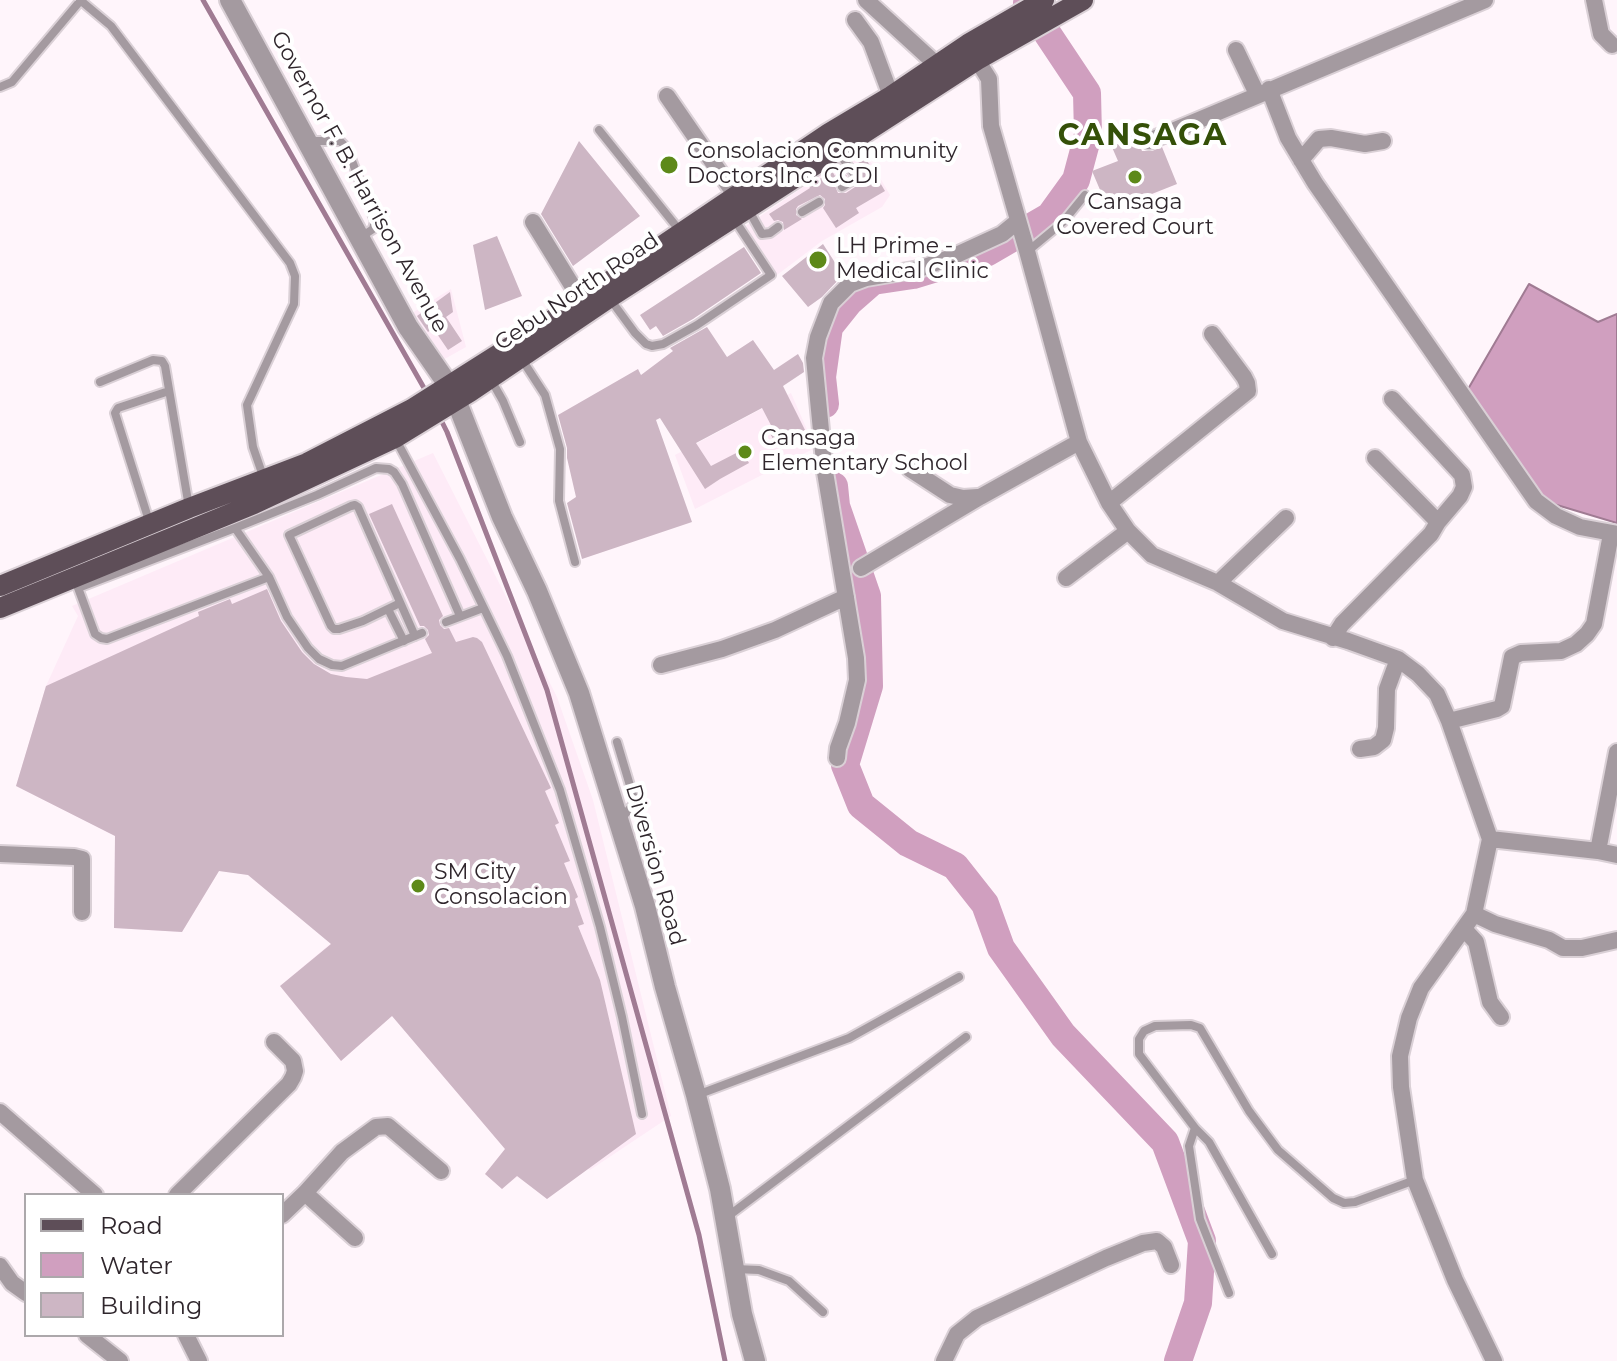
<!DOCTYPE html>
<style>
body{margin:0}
#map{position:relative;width:1617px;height:1361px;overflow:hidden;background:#fff5fb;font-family:Montserrat,sans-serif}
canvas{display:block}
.legend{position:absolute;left:24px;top:1193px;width:260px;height:144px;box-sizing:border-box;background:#fff;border:2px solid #aca8ab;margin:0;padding:10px 14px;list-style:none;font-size:24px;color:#2f262c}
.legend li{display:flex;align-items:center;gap:16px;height:40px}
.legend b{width:40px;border:2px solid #aca8ab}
</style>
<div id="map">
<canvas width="1617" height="1361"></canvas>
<ul class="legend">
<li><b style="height:10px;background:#5e4e58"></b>Road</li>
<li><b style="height:22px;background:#d09fbf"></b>Water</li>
<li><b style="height:22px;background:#cdb6c4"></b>Building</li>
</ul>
</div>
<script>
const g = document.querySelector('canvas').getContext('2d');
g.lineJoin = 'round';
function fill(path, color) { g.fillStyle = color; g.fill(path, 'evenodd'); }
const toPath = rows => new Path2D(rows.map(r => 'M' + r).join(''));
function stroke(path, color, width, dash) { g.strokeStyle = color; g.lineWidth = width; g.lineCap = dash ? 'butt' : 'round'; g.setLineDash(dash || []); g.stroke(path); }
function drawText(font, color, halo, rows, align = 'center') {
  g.font = font + ' Montserrat,sans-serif'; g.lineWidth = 8; g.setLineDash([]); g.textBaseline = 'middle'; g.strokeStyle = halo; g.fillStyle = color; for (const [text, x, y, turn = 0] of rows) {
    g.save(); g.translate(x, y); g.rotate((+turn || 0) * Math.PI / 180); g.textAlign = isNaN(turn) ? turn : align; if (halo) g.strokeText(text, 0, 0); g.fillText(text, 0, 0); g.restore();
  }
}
fill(toPath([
 [862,147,890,195,882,207,822,241,773,278,740,230],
 [451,289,466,347,441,361,412,313],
 [791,393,815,448,695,509,675,455],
 [433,453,557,697,593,800,671,1116,590,1170,588,1169,547,1199,518,1176,502,1189,485,1174,505,1149,392,1016,341,1061,280,986,331,943,248,875,219,871,182,932,114,928,115,836,16,786,46,686,78,616,72,606]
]), '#feebf7');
const water = toPath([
 [1529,284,1598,322,1617,314,1617,523,1537,499,1464,396,1529,284]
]);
fill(water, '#d09fbf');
stroke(water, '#a07b93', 2);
stroke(toPath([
 [203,0,428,395],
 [440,418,447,432,547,690,699,1235,725,1361]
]), '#a07b93', 5);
stroke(toPath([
 [825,404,822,377,829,327,849,302,873,281,913,275,988,252,1050,216,1076,180,1088,135,1087,93,1027,3],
 [834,486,836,506,867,596,869,686,845,765,861,805,908,843,955,866,985,904,1001,948,1063,1035,1165,1142,1202,1241,1198,1303,1178,1361]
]), '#d09fbf', 28);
fill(toPath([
 [1132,127,1142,151,1152,151,1162,147,1177,184,1109,211,1092,171,1118,161,1108,138],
 [579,141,640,216,573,266,541,214],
 [866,159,885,191,856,208,859,213,836,228,823,208,825,205,825,199,820,195,798,206,796,209,796,215,802,219,784,230,783,222,778,220,774,221,769,214,810,188,809,186,832,171,835,176,843,171,847,176,838,182,835,186,838,193,846,193,861,183,861,173,856,164],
 [497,236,522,296,485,310,473,245],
 [823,244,843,275,822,297,808,307,782,276],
 [744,247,761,273,693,319,663,336,656,326,650,330,640,315],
 [450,292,453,312,446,317,462,341,448,350,433,328,428,332,417,316],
 [707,327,727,357,753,340,774,370,798,354,803,363,804,372,783,386,805,430,776,445,770,433,774,431,762,408,696,443,711,466,742,450,749,463,720,479,705,489,660,418,656,420,692,522,582,559,567,503,576,497,567,458,567,448,558,415,638,369,641,375,673,351,670,348],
 [392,504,443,616,439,620,440,625,444,629,449,628,456,642,473,637,477,638,482,642,551,788,545,791,559,823,555,825,570,861,564,863,578,897,575,899,584,924,578,926,600,980,636,1134,547,1199,517,1176,502,1189,485,1174,505,1149,392,1016,341,1061,280,986,331,944,248,875,219,871,182,932,114,928,115,836,16,786,46,686,199,616,198,612,230,599,232,604,267,589,281,621,302,652,314,664,331,674,346,677,367,679,432,653,425,639,429,635,428,630,424,626,420,626,369,514]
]), '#cdb6c4');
const service = toPath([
 [80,0,111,26,290,263,295,276,294,304,247,405,253,447,264,479],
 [0,87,12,82,81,0],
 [599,130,680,231],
 [308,141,340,141,347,148,375,221,373,229,361,237],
 [838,152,854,174,855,179,842,187],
 [748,209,762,234,770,233,778,227],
 [802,212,819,202],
 [1028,251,1063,222,1085,195],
 [610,299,635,333,646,344,652,346,663,344,697,325,771,275,734,219],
 [521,358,545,395,560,449,559,501,575,562],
 [490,378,503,401,520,442],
 [100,382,153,360,162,361,165,366,189,507],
 [395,438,460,559,507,656,560,790,600,927,622,1017,642,1114],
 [150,524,115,413,118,408,169,391],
 [235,528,269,577,287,617,308,648,319,659,332,665,342,666,422,633],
 [77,585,95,634,101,638,107,639,269,577],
 [78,588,235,528,317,495,376,468,389,469,394,472,402,484,460,616],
 [400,603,363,621,339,629,334,629,331,626,289,535,351,506,355,505,358,507,415,636],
 [388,609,404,641],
 [446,622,483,608],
 [617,742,634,799,633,805,619,821],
 [697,1095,849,1038,959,977],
 [1195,1128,1189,1146,1200,1219,1229,1293],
 [727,1217,966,1037],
 [1272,1254,1209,1142,1195,1128,1139,1054,1139,1039,1144,1031,1155,1026,1191,1025,1200,1028,1249,1111,1278,1150,1333,1198,1344,1203,1355,1202,1415,1180],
 [735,1269,759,1270,789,1281,823,1312]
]);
const minor = toPath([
 [866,0,937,65],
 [1594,0,1601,34,1612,45],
 [855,20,871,42,891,96],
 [1236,50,1257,94],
 [977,60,989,79,991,126,1027,251,1079,442,1109,503,1128,531,1152,555,1218,583,1283,621,1348,641,1398,659,1418,674,1437,694,1449,721,1490,839,1474,914,1421,988,1409,1018,1400,1056,1401,1087,1415,1180,1455,1280,1494,1361],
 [1269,89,1288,138,1315,183,1536,501,1556,516,1580,527,1617,534],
 [667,96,736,196],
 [1149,141,1485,0],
 [1301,160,1319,139,1331,138,1365,144,1383,141],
 [533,222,581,300],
 [1392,399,1462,475,1464,487,1460,496,1438,522],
 [910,469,950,495,963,498,978,497],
 [1109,503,1248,391,1247,383,1244,377,1212,334],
 [861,568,980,497,1079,442],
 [1066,578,1128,531],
 [1218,583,1286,518],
 [1333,638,1342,624,1431,534,1438,522,1375,458],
 [661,665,722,649,775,630,846,597],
 [1449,721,1497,709,1502,706,1512,657,1521,653,1561,651,1576,644,1587,634,1594,624,1611,534],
 [1360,749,1374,747,1383,740,1386,728,1387,689,1398,659],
 [837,758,838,748,847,723,857,680,856,658,825,472,814,358,818,337,831,303,850,284,866,278,919,269,952,257,1002,234,1018,221],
 [1490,839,1598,851,1617,855],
 [1598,851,1617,752],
 [0,854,74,857,82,859,82,912],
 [1474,914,1495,924,1549,940,1563,948,1582,948,1617,940],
 [1464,929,1476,942,1490,1002,1501,1017],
 [0,1112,95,1195],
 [305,1193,355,1238],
 [177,1195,289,1084,293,1077,295,1071,293,1061,274,1042],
 [282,1215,305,1193,342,1152,376,1127,388,1126,441,1171],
 [0,1266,12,1283,26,1293],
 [87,1335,120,1361],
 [186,1335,199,1361],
 [944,1361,957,1334,977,1318,1106,1258,1143,1243,1157,1241,1164,1247,1171,1265]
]);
const tertiary = toPath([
 [230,0,408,327,449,386],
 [456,400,502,517,537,591,579,693,645,906,665,987,696,1095,720,1189,742,1314,755,1361]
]);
const primary = toPath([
 [0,586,189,508,307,463,412,409,543,326,829,133,891,96,968,44,1044,0],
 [0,608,254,504,395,438,470,392,609,298,977,60,1083,0]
]);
stroke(service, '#dad0d6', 12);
stroke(minor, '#dad0d6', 20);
stroke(tertiary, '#dad0d6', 24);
stroke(primary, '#dad0d6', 24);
stroke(service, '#a49aa0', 8);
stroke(minor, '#a49aa0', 16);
stroke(tertiary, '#a49aa0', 20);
stroke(primary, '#5e4e58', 20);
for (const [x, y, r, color] of [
 [669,165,10,"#5d8919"],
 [1135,177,8,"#5d8919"],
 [818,260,10,"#5d8919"],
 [745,452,8,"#5d8919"],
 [418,886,8,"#5d8919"]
]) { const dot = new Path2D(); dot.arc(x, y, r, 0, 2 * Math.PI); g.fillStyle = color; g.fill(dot); stroke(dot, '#fff', 3); }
drawText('22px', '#2f262c', '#fff', [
 ["Consolacion Community",687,152],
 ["Doctors Inc. CCDI",687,177],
 ["Cansaga",1135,203,"center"],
 ["Covered Court",1135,228,"center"],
 ["LH Prime -",836,247],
 ["Medical Clinic",836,272],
 ["Cansaga",761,439],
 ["Elementary School",761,464],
 ["SM City",434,873],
 ["Consolacion",434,898]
], 'left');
drawText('22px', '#2f262c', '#fff', [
 ["Governor F. B. Harrison Avenue",359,182,61],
 ["Cebu North Road",577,292,-34],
 ["Diversion Road",655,865,74]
]);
g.letterSpacing = '2px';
drawText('bold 30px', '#345008', '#fff', [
 ["CANSAGA",1143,136]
]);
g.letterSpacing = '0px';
</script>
